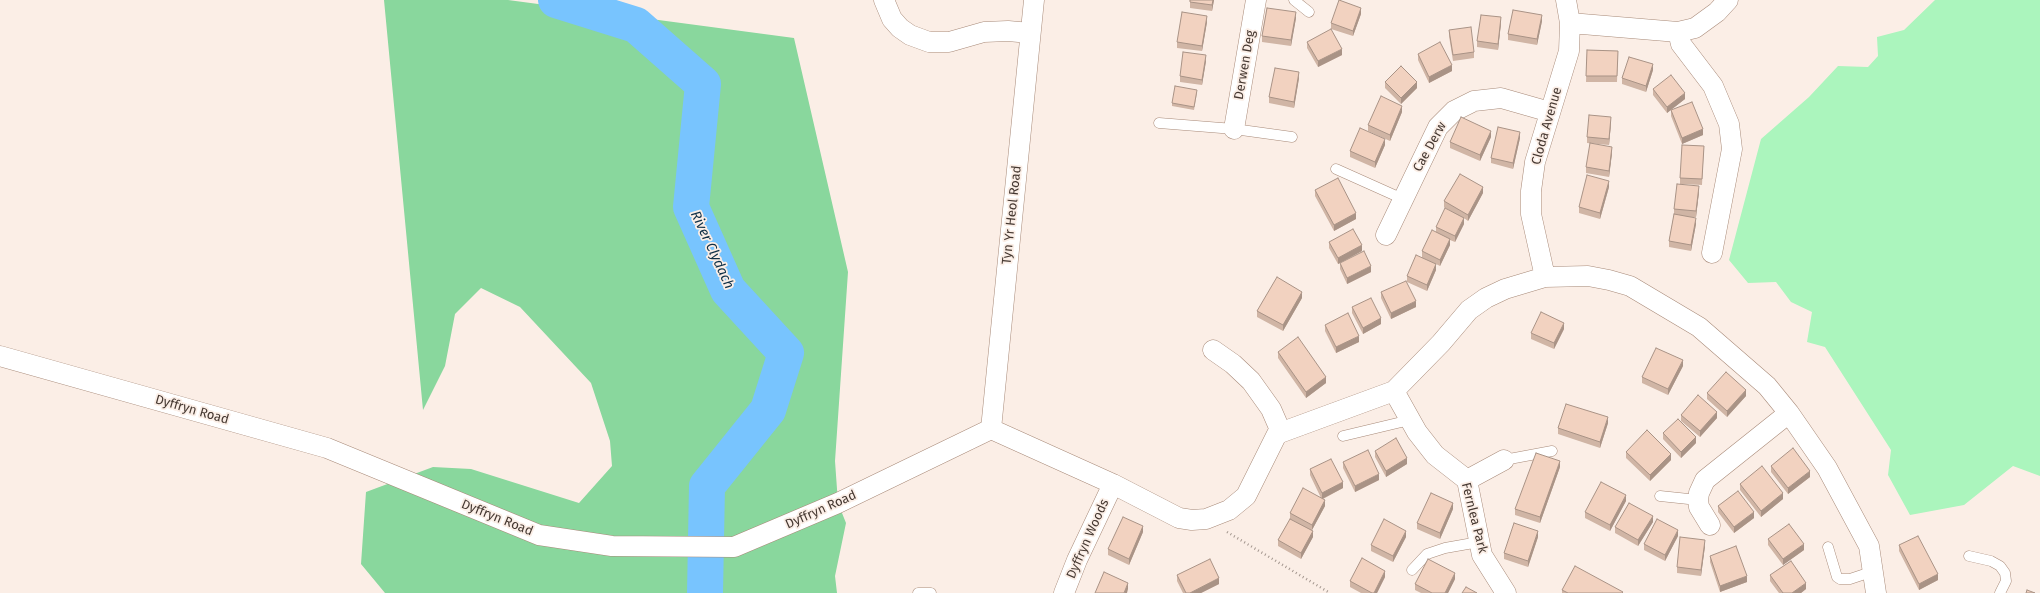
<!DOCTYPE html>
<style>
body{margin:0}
canvas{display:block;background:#fbeee6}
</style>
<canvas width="2040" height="593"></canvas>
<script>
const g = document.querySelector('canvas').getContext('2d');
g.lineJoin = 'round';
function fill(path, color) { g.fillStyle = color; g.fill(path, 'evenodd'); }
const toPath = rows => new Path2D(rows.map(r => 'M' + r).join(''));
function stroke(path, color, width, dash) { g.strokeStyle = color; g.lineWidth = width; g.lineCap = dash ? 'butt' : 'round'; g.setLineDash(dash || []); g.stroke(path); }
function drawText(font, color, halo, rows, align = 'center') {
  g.font = font + ' "Fira Sans",sans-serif'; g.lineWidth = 3.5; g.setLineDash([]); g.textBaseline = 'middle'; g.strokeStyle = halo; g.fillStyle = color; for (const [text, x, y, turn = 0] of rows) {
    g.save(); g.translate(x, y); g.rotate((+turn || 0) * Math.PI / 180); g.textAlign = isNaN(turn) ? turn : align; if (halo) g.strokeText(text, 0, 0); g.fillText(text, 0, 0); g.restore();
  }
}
fill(toPath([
 [1935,0,2040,0,2040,476,2013,466,1964,505,1910,515,1888,475,1891,450,1825,347,1807,342,1812,312,1791,302,1776,282,1748,283,1729,260,1761,139,1809,97,1838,66,1868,67,1878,56,1877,37,1904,30]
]), '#abf5bd');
fill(toPath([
 [384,0,508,0,794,38,848,272,835,461,838,503,846,523,835,576,837,593,385,593,361,564,366,492,433,467,471,469,579,503,612,466,610,441,591,383,520,307,481,288,455,314,445,366,423,410]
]), '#89d79d');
stroke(toPath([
 [556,0,636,25,703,84,691,207,728,290,786,353,768,410,707,486,705,593]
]), '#78c4fe', 36);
const lane = toPath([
 [1294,0,1309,12],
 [1159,123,1234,129,1292,137],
 [1336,169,1403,199],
 [1343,436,1410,420],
 [1504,460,1552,451],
 [1660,496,1698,500],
 [1828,547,1837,577,1840,579,1850,579,1874,571],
 [1969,556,1991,561,2000,566,2005,573,2006,581,2000,593],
 [1412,570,1427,554,1445,548,1479,542],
 [918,593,931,593]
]);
const street = toPath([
 [884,0,892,19,900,28,910,35,929,42,949,42,984,32,1008,31,1030,33],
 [1570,23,1678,32,1695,28,1717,12,1728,0],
 [1678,32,1681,44,1713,86,1729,124,1732,149,1712,253],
 [1234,129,1256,0],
 [1386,235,1438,127,1454,111,1474,101,1501,98,1550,112],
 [1545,277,1531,214,1531,191,1535,162,1569,51,1570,23,1566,0],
 [1213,350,1233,364,1251,381,1271,409,1281,432],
 [0,356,327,448,539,535,612,546,734,547,838,503,991,429],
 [1394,391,1417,432,1435,455,1467,480,1482,555,1506,593],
 [991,429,1113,484,1179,518,1192,520,1206,519,1229,510,1246,496,1277,434,1394,391,1441,343,1469,310,1486,298,1505,289,1545,277,1588,276,1609,280,1630,286,1699,327,1767,386,1789,413,1827,468,1869,546,1876,593],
 [991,429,1034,0],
 [1467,480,1504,460],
 [1710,525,1699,507,1698,500,1699,493,1705,480,1789,413],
 [1064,593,1077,560,1113,484]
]);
stroke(lane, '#a88a79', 11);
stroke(street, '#a88a79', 21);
stroke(toPath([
 [1227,532,1330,593]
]), '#a4978f', 2.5, [1, 3]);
stroke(lane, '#fff', 10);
stroke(street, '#fff', 20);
fill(toPath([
 [1190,0,1214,0,1212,11,1190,8],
 [1361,14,1353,36,1331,29,1331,23],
 [1296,18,1291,46,1262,42,1262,36],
 [1542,21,1537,45,1508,40,1508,34],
 [1207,22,1202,51,1177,48,1177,42],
 [1501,23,1498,50,1477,47,1477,41],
 [1449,30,1474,52,1474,58,1453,61,1449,36],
 [1307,42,1342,55,1318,67,1307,48],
 [1587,50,1618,51,1617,82,1586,82],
 [1418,54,1452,71,1429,83,1418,60],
 [1206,61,1202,85,1180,82,1180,76],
 [1653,70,1646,92,1622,84,1622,78],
 [1299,78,1294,108,1269,103,1269,97],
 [1385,82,1417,88,1401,104,1385,88],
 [1653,89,1685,99,1667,113,1653,95],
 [1197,93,1194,110,1172,106,1172,103],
 [1671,110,1703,135,1682,144,1671,116],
 [1402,112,1390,141,1368,131,1368,125],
 [1611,123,1609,145,1587,143,1587,137],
 [1491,137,1480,161,1450,148,1450,142],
 [1520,138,1513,169,1491,163,1491,158],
 [1385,145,1375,168,1350,157,1350,151],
 [1704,146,1702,185,1681,184,1699,192,1696,217,1689,217,1696,224,1691,251,1669,247,1669,241,1674,214,1674,209,1680,184,1680,178],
 [1612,153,1609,177,1586,173,1586,167],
 [1609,187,1600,219,1579,213,1579,207],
 [1315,190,1356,219,1334,231,1315,196],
 [1483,193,1468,221,1464,218,1464,224,1455,242,1450,240,1450,245,1440,266,1436,264,1436,270,1427,291,1407,282,1407,276,1422,257,1422,251,1436,232,1436,227,1454,213,1444,207,1444,201],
 [1329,242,1362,251,1338,264,1329,248],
 [1340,263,1371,272,1347,284,1340,269],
 [1381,292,1416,307,1391,319,1381,298],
 [1302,298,1283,331,1257,317,1257,311],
 [1352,307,1381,324,1363,334,1352,313],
 [1325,325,1359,342,1336,353,1325,331],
 [1564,329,1554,349,1531,339,1531,333],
 [1278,352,1326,383,1306,398,1278,358],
 [1683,366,1668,395,1642,383,1642,377],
 [1707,393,1746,396,1727,417,1707,399],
 [1681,415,1717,418,1700,437,1681,421],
 [1608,423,1600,448,1558,434,1558,428],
 [1663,433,1696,443,1681,458,1663,439],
 [1375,451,1407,464,1386,477,1375,457],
 [1626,452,1671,460,1650,481,1626,458],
 [1343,462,1379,480,1355,492,1343,468],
 [1771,466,1810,477,1788,494,1771,472],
 [1560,467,1540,523,1515,515,1515,509],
 [1310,469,1343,488,1323,499,1325,506,1312,530,1313,537,1301,559,1278,546,1278,540,1290,519,1290,513,1321,498,1310,475],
 [1740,484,1783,499,1761,517,1740,490],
 [1626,501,1610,531,1585,518,1585,512],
 [1718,506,1754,518,1734,533,1718,512],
 [1453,509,1440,539,1417,529,1417,523],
 [1653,522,1638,546,1615,533,1615,527],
 [1143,532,1129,565,1108,555,1108,549],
 [1678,536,1665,561,1644,550,1644,544],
 [1406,537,1393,562,1371,551,1371,545],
 [1538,537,1528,567,1504,559,1504,553],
 [1768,539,1804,550,1783,565,1768,545],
 [1899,545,1938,580,1919,590,1899,551],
 [1705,546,1701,576,1677,573,1677,567],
 [1710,556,1747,582,1720,592,1710,562],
 [1177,575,1219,584,1201,593,1183,593,1177,581],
 [1770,575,1806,589,1801,593,1802,593,1779,593,1770,581],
 [1385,577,1377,593,1361,593,1350,587,1350,581],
 [1455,579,1448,593,1421,593,1415,590,1415,584],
 [1562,590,1623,593,1562,593]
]), '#d0b5a5');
fill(toPath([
 [1213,0,1214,0,1212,11,1212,5],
 [1361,8,1361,14,1353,36,1353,31],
 [1296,12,1296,18,1291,46,1291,40],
 [1542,15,1542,21,1537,45,1537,39],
 [1207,16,1207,22,1202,51,1202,46],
 [1501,17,1501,23,1498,50,1498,44],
 [1342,49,1342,55,1318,67,1318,61],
 [1206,55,1206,61,1202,85,1202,80],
 [1653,64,1653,70,1646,92,1646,86],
 [1452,65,1452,71,1429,83,1429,77],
 [1299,72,1299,78,1294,108,1294,102],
 [1417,82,1417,88,1401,104,1401,98],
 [1685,93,1685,99,1667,113,1667,107],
 [1402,106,1402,112,1390,141,1390,135],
 [1611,117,1611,123,1609,145,1609,139],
 [1703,129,1703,135,1682,144,1682,138],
 [1491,131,1491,137,1480,161,1480,155],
 [1520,132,1520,138,1513,169,1513,163],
 [1385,139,1385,145,1375,168,1375,162],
 [1612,147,1612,153,1609,177,1609,171],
 [1609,181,1609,187,1600,219,1600,213],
 [1699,186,1699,192,1696,217,1696,211],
 [1483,187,1483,193,1468,221,1468,215],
 [1356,213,1356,219,1334,231,1334,225],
 [1464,218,1464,224,1455,242,1455,236],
 [1696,218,1696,224,1691,251,1691,245],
 [1450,239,1450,245,1440,266,1440,260],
 [1362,245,1362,251,1338,264,1338,258],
 [1436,264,1436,270,1427,291,1427,285],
 [1371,266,1371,272,1347,284,1347,278],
 [1302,292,1302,298,1283,331,1283,325],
 [1416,301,1416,307,1391,319,1391,313],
 [1381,318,1381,324,1363,334,1363,328],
 [1564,323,1564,329,1554,349,1554,343],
 [1359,336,1359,342,1336,353,1336,347],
 [1683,360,1683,366,1668,395,1668,389],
 [1326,377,1326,383,1306,398,1306,392],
 [1746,390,1746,396,1727,417,1727,411],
 [1717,412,1717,418,1700,437,1700,431],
 [1608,417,1608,423,1600,448,1600,442],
 [1696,437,1696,443,1681,458,1681,452],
 [1671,454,1671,460,1650,481,1650,475],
 [1407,458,1407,464,1386,477,1386,471],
 [1560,461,1560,467,1540,523,1540,517],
 [1810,471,1810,477,1788,494,1788,488],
 [1379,474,1379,480,1355,492,1355,486],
 [1343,482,1343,488,1322,499,1322,493],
 [1783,493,1783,499,1761,517,1761,511],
 [1626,495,1626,501,1610,531,1610,525],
 [1325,500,1325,506,1312,530,1312,525],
 [1453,503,1453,509,1440,539,1440,533],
 [1754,512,1754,518,1734,533,1734,527],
 [1653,516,1653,522,1638,546,1638,540],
 [1143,526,1143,532,1129,565,1129,559],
 [1678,530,1678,536,1665,561,1665,555],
 [1313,531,1313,537,1301,559,1301,553],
 [1406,531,1406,537,1393,562,1393,556],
 [1538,531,1538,537,1528,567,1528,561],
 [1705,540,1705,546,1701,576,1701,570],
 [1804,544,1804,550,1783,565,1783,559],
 [1385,571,1385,577,1377,593,1374,593],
 [1455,573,1455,579,1448,593,1445,593],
 [1938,574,1938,580,1919,590,1919,584],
 [1747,576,1747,582,1720,592,1720,586],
 [1219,578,1219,584,1201,593,1190,593],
 [1128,583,1128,589,1127,593,1124,593],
 [1806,583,1806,589,1801,593,1792,593]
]), '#a99386');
const building = toPath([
 [1190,0,1213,0,1212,5,1190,2,1190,0],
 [1339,0,1361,8,1353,31,1331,23,1339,0],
 [1267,8,1296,12,1291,40,1262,36,1267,8],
 [1513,10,1542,15,1537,39,1508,34,1513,10],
 [1182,12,1207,16,1202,46,1177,42,1182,12],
 [1481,15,1501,17,1498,44,1477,41,1481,15],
 [1471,27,1474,52,1453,55,1449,30,1471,27],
 [1331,29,1342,49,1318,61,1307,42,1331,29],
 [1440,42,1452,65,1429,77,1418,54,1440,42],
 [1587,50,1618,51,1617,76,1586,76,1587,50],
 [1183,52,1206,55,1202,80,1180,76,1183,52],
 [1629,57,1653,64,1646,86,1622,78,1629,57],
 [1401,66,1417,82,1401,98,1385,82,1401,66],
 [1275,68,1299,72,1294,102,1269,97,1275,68],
 [1671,75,1685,93,1667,107,1653,89,1671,75],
 [1175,86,1197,90,1194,107,1172,103,1175,86],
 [1381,96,1402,106,1390,135,1368,125,1381,96],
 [1692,102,1703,129,1682,138,1671,110,1692,102],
 [1589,115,1611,117,1609,139,1587,137,1589,115],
 [1461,117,1491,131,1480,155,1450,142,1461,117],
 [1498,127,1520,132,1513,163,1491,158,1498,127],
 [1360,128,1385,139,1375,162,1350,151,1360,128],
 [1590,143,1612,147,1609,171,1586,167,1590,143],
 [1682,145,1704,146,1702,179,1680,178,1682,145],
 [1460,174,1483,187,1468,215,1444,201,1460,174],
 [1587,175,1609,181,1600,213,1579,207,1587,175],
 [1338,178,1356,213,1334,225,1315,190,1338,178],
 [1677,184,1699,186,1696,211,1674,209,1677,184],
 [1445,208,1464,218,1455,236,1436,227,1445,208],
 [1674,214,1696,218,1691,245,1669,241,1674,214],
 [1353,229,1362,245,1338,258,1329,242,1353,229],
 [1432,230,1450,239,1440,260,1422,251,1432,230],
 [1364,251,1371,266,1347,278,1340,263,1364,251],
 [1416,255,1436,264,1427,285,1407,276,1416,255],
 [1277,277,1302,292,1283,325,1257,311,1277,277],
 [1406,281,1416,301,1391,313,1381,292,1406,281],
 [1371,298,1381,318,1363,328,1352,307,1371,298],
 [1541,312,1564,323,1554,343,1531,333,1541,312],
 [1348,313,1359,336,1336,347,1325,325,1348,313],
 [1298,337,1326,377,1306,392,1278,352,1298,337],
 [1656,348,1683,360,1668,389,1642,377,1656,348],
 [1726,372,1746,390,1727,411,1707,393,1726,372],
 [1698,395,1717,412,1700,431,1681,415,1698,395],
 [1566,404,1608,417,1600,442,1558,428,1566,404],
 [1678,419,1696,437,1681,452,1663,433,1678,419],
 [1647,430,1671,454,1650,475,1626,452,1647,430],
 [1396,438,1407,458,1386,471,1375,451,1396,438],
 [1793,448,1810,471,1788,488,1771,466,1793,448],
 [1368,450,1379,474,1355,486,1343,462,1368,450],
 [1536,453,1560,461,1540,517,1515,509,1536,453],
 [1331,459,1343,482,1322,493,1310,469,1331,459],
 [1762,466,1783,493,1761,511,1740,484,1762,466],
 [1601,482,1626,495,1610,525,1585,512,1601,482],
 [1303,488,1325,500,1312,525,1290,513,1303,488],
 [1738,491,1754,512,1734,527,1718,506,1738,491],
 [1431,493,1453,503,1440,533,1417,523,1431,493],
 [1629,503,1653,516,1638,540,1615,527,1629,503],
 [1123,517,1143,526,1129,559,1108,549,1123,517],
 [1290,519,1313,531,1301,553,1278,540,1290,519],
 [1384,519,1406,531,1393,556,1371,545,1384,519],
 [1657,519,1678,530,1665,555,1644,544,1657,519],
 [1514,523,1538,531,1528,561,1504,553,1514,523],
 [1789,524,1804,544,1783,559,1768,539,1789,524],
 [1918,536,1938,574,1919,584,1899,545,1918,536],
 [1680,537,1705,540,1701,570,1677,567,1680,537],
 [1736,546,1747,576,1720,586,1710,556,1736,546],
 [1362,558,1385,571,1374,593,1372,593,1350,581,1362,558],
 [1210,559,1219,578,1190,593,1186,593,1177,575,1210,559],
 [1428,559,1455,573,1445,593,1432,593,1415,584,1428,559],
 [1791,561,1806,583,1792,593,1783,593,1770,575,1791,561],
 [1575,566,1623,592,1622,593,1568,593,1562,590,1575,566],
 [1104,572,1128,583,1124,593,1095,593,1104,572],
 [1466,587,1477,593,1462,593,1466,587],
 [2027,590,2035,593,2026,593,2027,590]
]);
fill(building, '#f2d2c0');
stroke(building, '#a99386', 1);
drawText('13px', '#453831', '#fbeee6', [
 ["Derwen Deg",1245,65,-80],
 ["Cloda Avenue",1547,126,-74],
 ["Cae Derw",1430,147,-61],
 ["Tyn Yr Heol Road",1012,215,-84],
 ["Dyffryn Road",192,410,16],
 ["Dyffryn Road",821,510,-24],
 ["Dyffryn Road",497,518,22],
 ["Fernlea Park",1474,518,76],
 ["Dyffryn Woods",1088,539,-66]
]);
drawText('italic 14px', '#0f3047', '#fbeee6', [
 ["River Clydach",712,250,65]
]);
</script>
